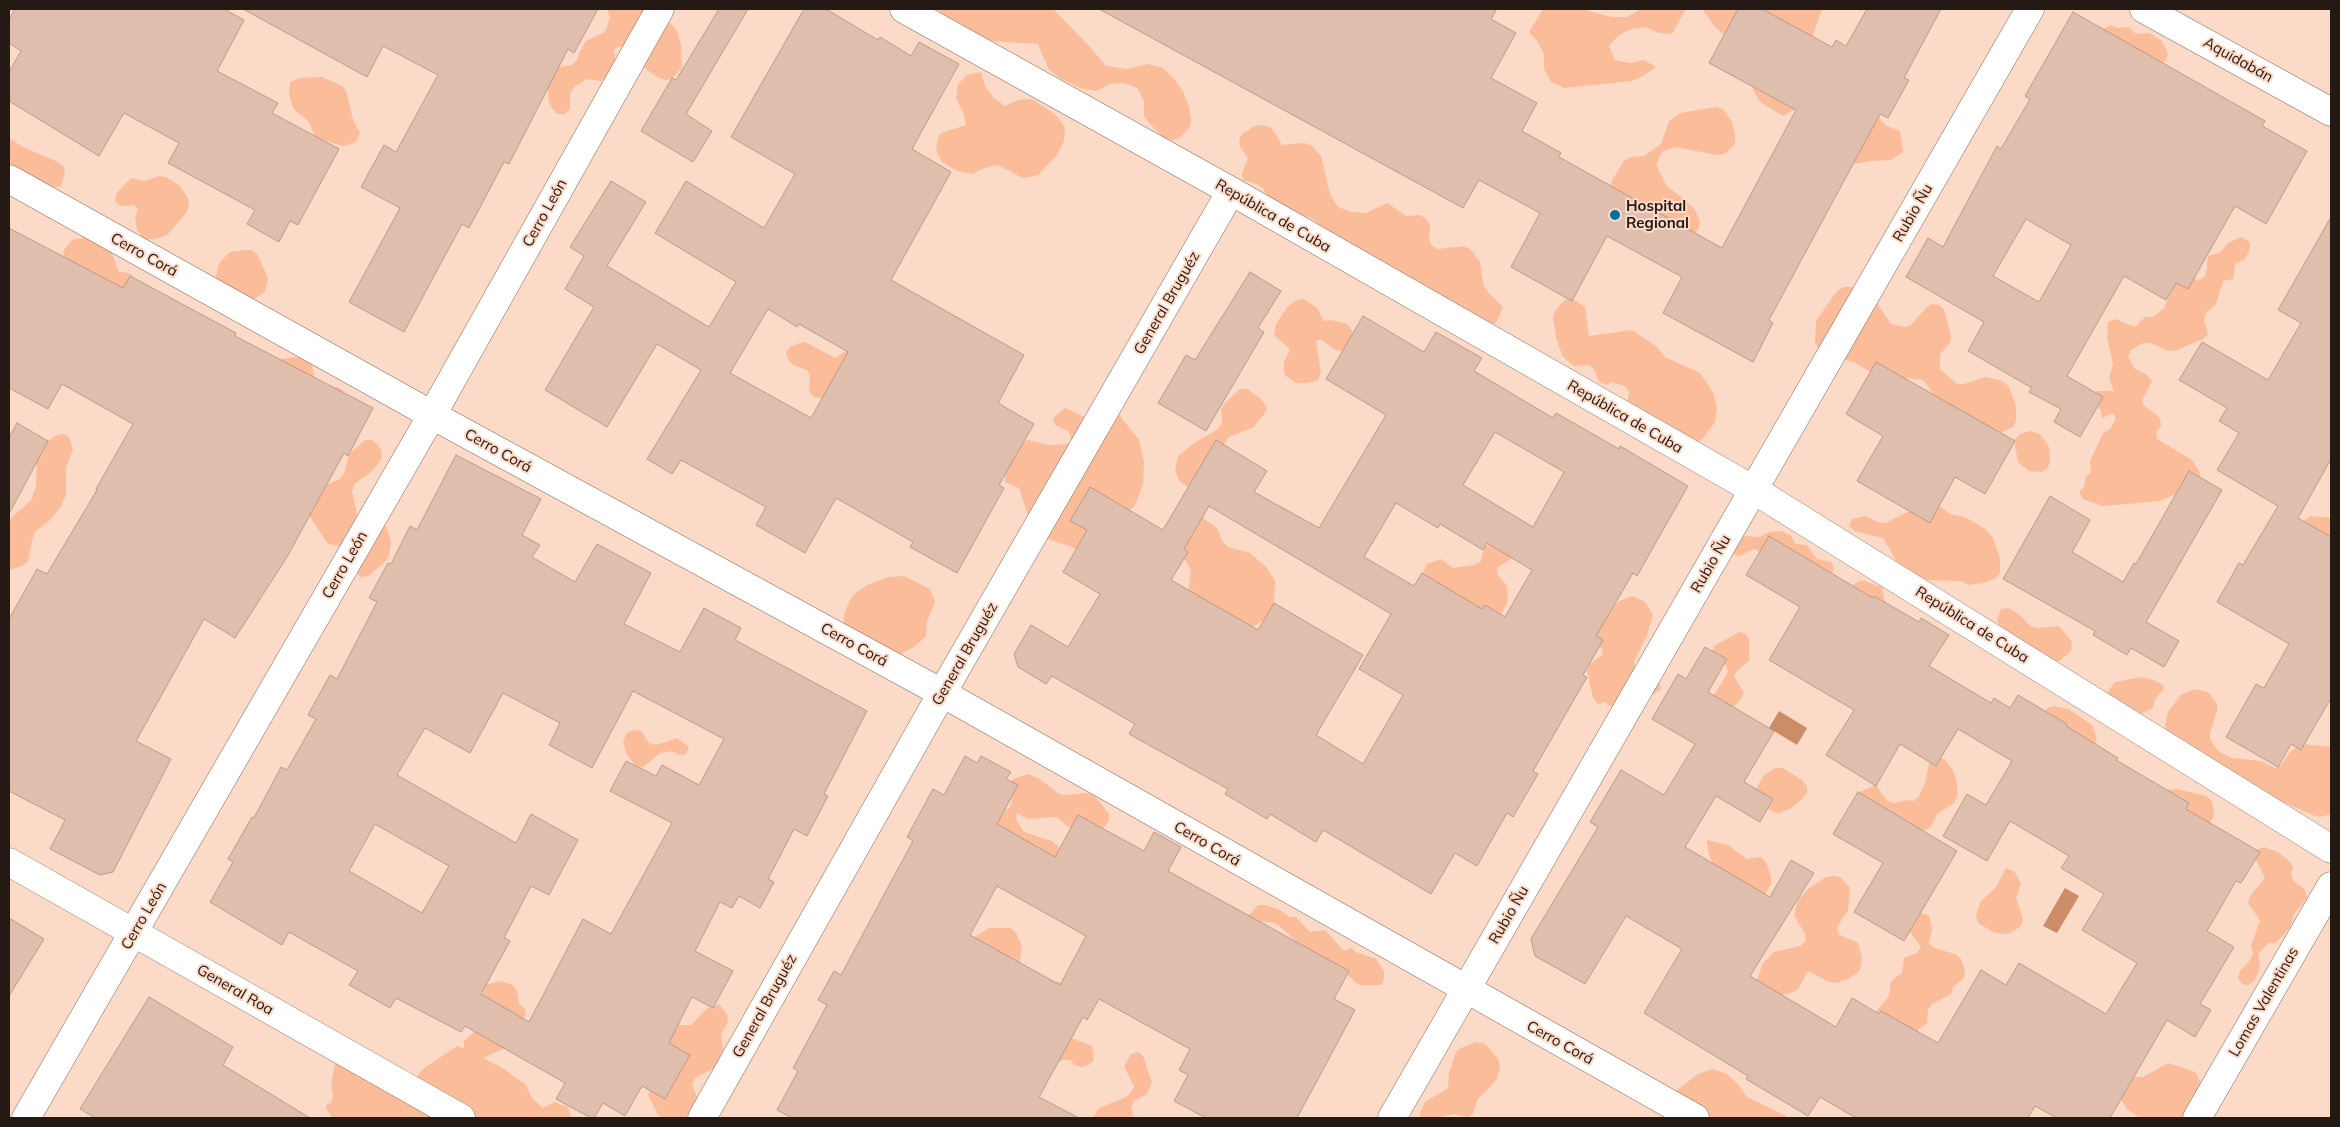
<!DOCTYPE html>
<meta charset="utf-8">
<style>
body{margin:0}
#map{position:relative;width:2340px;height:1127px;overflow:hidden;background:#fcdac8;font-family:Mulish,sans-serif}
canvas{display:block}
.frame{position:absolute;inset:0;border:10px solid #251913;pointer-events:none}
</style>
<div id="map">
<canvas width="2340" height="1127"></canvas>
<div class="frame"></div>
</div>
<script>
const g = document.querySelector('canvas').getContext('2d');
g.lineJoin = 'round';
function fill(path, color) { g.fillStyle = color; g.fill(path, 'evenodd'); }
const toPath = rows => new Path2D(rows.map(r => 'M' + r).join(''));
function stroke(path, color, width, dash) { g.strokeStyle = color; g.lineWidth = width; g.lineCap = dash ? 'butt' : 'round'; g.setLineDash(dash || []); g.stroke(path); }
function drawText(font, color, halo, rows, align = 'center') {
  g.font = font + ' Mulish,sans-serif'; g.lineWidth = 4; g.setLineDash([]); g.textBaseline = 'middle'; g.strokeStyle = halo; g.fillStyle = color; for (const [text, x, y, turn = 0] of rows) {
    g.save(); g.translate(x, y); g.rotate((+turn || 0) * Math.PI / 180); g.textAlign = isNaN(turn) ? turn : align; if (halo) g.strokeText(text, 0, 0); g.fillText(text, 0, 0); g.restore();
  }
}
fill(toPath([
 [607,9,658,9,677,31,681,45,682,67,673,78,666,80,659,78,647,70,627,49,620,46,614,50,616,65,607,77,601,81,587,79,574,87,570,94,570,109,565,114,557,114,552,108,549,102,547,82,558,67,572,65,577,60,579,53,586,41,605,32,610,18],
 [937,9,1053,9,1091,48,1106,66,1127,69,1148,64,1163,68,1174,79,1183,91,1189,107,1191,121,1189,128,1179,139,1171,140,1164,138,1148,122,1144,116,1144,101,1137,88,1124,83,1109,84,1096,91,1080,88,1060,78,1049,70,1038,44,989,41,944,16],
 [1543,9,1582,9,1612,17,1627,17,1641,9,1686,9,1672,34,1659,33,1646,27,1631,29,1619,35,1609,46,1615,60,1630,63,1644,60,1656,67,1645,75,1632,81,1564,88,1551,82,1544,69,1544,55,1538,42,1529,32],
 [1702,9,1822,9,1807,52,1795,109,1783,116,1760,102,1753,90,1753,62,1714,26],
 [2111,25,2117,28,2129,27,2136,34,2149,33,2162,41,2168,54,2166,61,2156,64,2102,30],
 [981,72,985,86,994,98,1005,106,1018,100,1032,99,1056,115,1065,127,1064,141,1057,155,1038,175,1023,178,998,165,984,168,972,174,957,171,942,162,936,150,939,134,966,125,963,112,956,99,958,84,967,75],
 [322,77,342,86,346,91,353,120,360,133,357,141,351,144,343,146,321,140,315,136,309,122,293,108,289,94,290,82,300,78],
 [1716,107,1723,109,1732,122,1735,136,1735,144,1730,149,1724,154,1717,155,1675,147,1662,152,1656,165,1666,185,1694,208,1700,221,1698,229,1684,246,1611,187,1612,180,1624,161,1630,157,1644,156,1661,144,1669,121,1680,113],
 [1878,114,1881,121,1887,126,1900,131,1903,152,1891,160,1870,161,1849,165],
 [1262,125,1270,127,1275,133,1282,145,1304,143,1311,145,1321,156,1330,194,1338,207,1352,212,1366,213,1387,203,1406,216,1420,215,1426,219,1430,225,1429,240,1432,246,1438,249,1464,246,1471,250,1480,262,1483,284,1487,291,1503,307,1497,321,1490,327,1328,233,1313,219,1273,206,1263,188,1257,184,1243,180,1242,173,1248,158,1240,147,1239,140,1242,134,1255,126],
 [9,138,23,147,58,162,63,166,65,172,61,186,54,187,26,177,9,164],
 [159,176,166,177,179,185,188,198,189,206,186,213,167,235,160,238,145,240,137,230,135,217,138,210,134,205,120,206,115,201,116,194,131,178,144,181],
 [86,237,111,250,118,271,132,274,134,280,130,287,115,293,110,280,102,280,63,257,64,250,72,240],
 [2241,237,2250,242,2250,249,2245,259,2235,264,2233,279,2223,281,2216,304,2205,314,2204,321,2208,334,2203,339,2177,350,2169,351,2150,343,2143,343,2131,350,2128,357,2135,369,2147,375,2152,381,2142,400,2144,406,2156,414,2160,419,2161,426,2156,432,2157,439,2192,460,2200,473,2199,480,2174,495,2160,501,2103,506,2083,499,2079,492,2084,487,2086,477,2091,472,2090,461,2103,433,2110,429,2116,419,2113,413,2102,418,2101,411,2095,401,2096,391,2114,391,2109,378,2113,364,2107,338,2108,322,2115,319,2135,327,2145,317,2153,317,2164,308,2175,281,2187,275,2197,280,2203,278,2206,274,2208,256,2221,252,2228,243],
 [243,250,251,250,257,254,268,278,265,292,253,300,214,284,219,263,230,252],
 [1844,287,1859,287,1871,294,1891,324,1905,327,1911,325,1925,309,1931,304,1939,305,1944,309,1951,336,1950,343,1940,354,1940,369,1957,384,1964,384,1986,377,2003,381,2009,387,2016,406,2016,421,2013,427,2000,433,1938,406,1928,386,1923,380,1909,378,1894,382,1880,378,1854,362,1832,357,1819,350,1815,343,1816,321,1837,291],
 [1304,299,1317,308,1324,321,1331,320,1347,324,1352,330,1353,338,1345,350,1341,351,1334,349,1322,340,1318,340,1316,342,1321,373,1318,380,1307,383,1296,383,1286,376,1284,373,1284,362,1290,349,1274,335,1276,324,1288,306,1297,300],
 [1572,299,1585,307,1589,336,1632,330,1656,346,1665,357,1700,373,1713,392,1717,408,1715,422,1702,439,1696,443,1627,405,1629,392,1625,386,1612,382,1606,385,1599,382,1594,369,1589,365,1574,366,1563,357,1556,338,1553,317,1555,311,1565,300],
 [805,342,835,358,853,346,828,395,822,398,814,397,809,391,810,376,807,370,793,365,788,359,786,352,791,346],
 [299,357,307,359,312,365,316,387,323,390,337,387,343,390,346,397,344,404,332,411,309,396,295,394,283,386,274,368,277,359],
 [1240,389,1247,389,1259,397,1264,403,1267,410,1254,427,1229,437,1193,488,1186,486,1180,482,1175,470,1178,456,1194,443,1218,429,1222,423,1221,409,1225,403],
 [1065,408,1084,417,1114,413,1120,416,1139,440,1144,462,1143,484,1135,505,1124,516,1077,549,1049,539,1032,527,1019,488,1005,482,1006,467,1021,444,1028,440,1049,445,1071,444,1071,437,1068,431,1055,425,1053,418],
 [2030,431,2040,434,2049,447,2050,462,2047,469,2041,472,2029,471,2018,462,2014,440,2020,434],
 [62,434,68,436,73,448,66,468,66,495,60,508,51,519,34,533,28,561,22,566,9,570,9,520,31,500,36,486,37,458,44,444,55,436],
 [365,440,372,440,378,445,382,452,381,460,371,472,354,484,352,491,359,523,386,526,391,541,389,555,385,562,368,576,361,577,356,572,350,547,328,544,309,515,326,485,338,480,344,474,349,454],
 [1939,506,1950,514,1965,517,1984,528,1993,538,2000,558,2000,573,1996,578,1983,583,1968,585,1961,581,1924,580,1898,564,1883,538,1855,531,1849,526,1852,519,1865,516,1878,522,1886,523,1911,510],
 [1199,515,1217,528,1223,542,1228,547,1250,553,1267,568,1275,581,1274,604,1267,618,1248,630,1188,592,1191,570,1180,552],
 [2310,516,2331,518,2331,548,2325,550,2299,526],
 [1781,531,1790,535,1796,544,1807,545,1817,559,1831,562,1833,565,1833,572,1830,575,1754,549,1739,556,1727,552,1743,536,1760,537,1769,532],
 [1490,543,1515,556,1497,568,1498,575,1507,586,1508,601,1501,614,1495,619,1422,580,1423,573,1427,564,1441,559,1453,568,1474,565,1481,561,1484,548],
 [904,576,930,589,935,602,927,621,926,636,915,646,895,658,843,625,845,611,851,598,856,593,867,585,888,577],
 [1861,580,1882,587,1885,602,1873,613,1851,586],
 [1633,596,1645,602,1653,615,1647,635,1634,661,1635,668,1654,675,1659,681,1661,689,1643,701,1609,706,1605,702,1598,704,1593,698,1587,670,1590,664,1602,655,1603,649,1590,643,1614,606,1619,601],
 [2008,608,2020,615,2030,626,2037,628,2059,626,2072,642,2071,651,2061,660,2054,663,2001,632,1997,619,2001,609],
 [1739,632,1746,634,1749,640,1749,661,1738,670,1734,676,1744,693,1736,705,1730,708,1713,697,1728,672,1726,665,1720,660,1710,660,1714,646],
 [2142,677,2153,680,2163,685,2164,689,2155,699,2153,708,2132,718,2108,699,2108,691,2115,682],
 [2194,689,2208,692,2217,704,2217,711,2210,732,2210,739,2218,751,2232,758,2261,761,2275,768,2281,765,2289,753,2301,744,2331,747,2331,814,2320,817,2312,815,2286,803,2279,804,2167,732,2165,725,2168,712,2181,695],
 [2054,706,2068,709,2092,725,2097,739,2095,745,2044,715,2047,708],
 [633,730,641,731,649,743,656,745,677,738,689,747,686,754,679,755,673,751,660,753,643,767,636,766,627,755,623,741,627,733],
 [1937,758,1944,759,1953,770,1957,783,1957,796,1954,803,1937,814,1931,827,1926,830,1918,830,1854,798,1862,791,1876,785,1887,801,1894,803,1907,800,1914,801,1919,796,1925,783,1930,760],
 [1775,768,1783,768,1802,780,1807,786,1807,793,1802,799,1791,808,1778,814,1759,804,1755,791,1763,776],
 [1028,774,1041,780,1059,794,1066,795,1087,793,1094,795,1109,814,1109,821,1100,832,1086,835,1067,826,1057,817,1028,819,1017,813,1016,820,1024,832,1052,841,1058,846,1059,852,1056,859,1017,848,992,819,1010,807,1012,800,1008,786,1013,779],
 [2177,789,2206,796,2212,801,2214,816,2210,822,2203,826,2162,790],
 [1707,840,1728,845,1747,859,1761,857,1766,862,1771,876,1771,884,1764,896,1715,870,1708,851],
 [2264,847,2278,852,2289,861,2293,867,2291,874,2293,880,2305,890,2307,898,2294,914,2290,928,2275,943,2268,943,2258,954,2260,968,2254,981,2248,985,2242,984,2238,978,2240,971,2250,960,2253,954,2251,946,2260,920,2248,903,2250,896,2265,878,2252,852],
 [2006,868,2014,871,2021,884,2016,898,2023,919,2021,926,2009,934,1995,933,1978,923,1976,915,1981,901,1996,887],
 [1833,876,1840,877,1850,888,1848,910,1837,927,1838,934,1858,943,1862,957,1860,971,1848,979,1835,983,1827,981,1808,971,1798,989,1792,993,1763,998,1753,991,1763,963,1774,952,1800,946,1806,941,1805,934,1794,915,1798,900,1808,889,1826,877],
 [1258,905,1265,905,1278,909,1290,917,1296,917,1310,932,1325,930,1344,951,1351,948,1356,952,1376,959,1384,971,1384,979,1381,985,1359,985,1343,971,1312,955,1278,925,1271,922,1257,922,1248,916],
 [1915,912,1929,915,1932,929,1929,943,1934,948,1955,954,1961,959,1965,971,1964,978,1953,987,1951,994,1932,1004,1928,1009,1927,1023,1911,1036,1875,1013,1889,996,1891,981,1902,973,1904,958,1917,953,1921,947,1908,929],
 [989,928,1011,928,1016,933,1022,946,1019,968,973,938],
 [499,981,513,985,517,991,519,1004,525,1009,526,1015,503,1049,483,1058,501,1067,526,1085,532,1098,543,1108,554,1102,568,1107,571,1118,332,1118,326,1108,327,1104,331,1103,333,1095,331,1086,335,1064,350,1054,415,1079,423,1069,457,1046,464,1049,464,1041,480,1027,478,1005,486,985],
 [1058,981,1064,984,1071,1038,1092,1046,1094,1060,1089,1065,1082,1067,1075,1065,1070,1060,1063,1060,1057,1063,1051,984],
 [719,1004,727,1015,728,1022,721,1034,723,1049,718,1062,714,1068,695,1078,692,1085,700,1104,685,1118,664,1118,658,1115,648,1095,664,1049,677,1025,691,1025,706,1009],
 [1476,1042,1483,1043,1489,1048,1498,1059,1500,1066,1497,1079,1477,1100,1473,1114,1468,1117,1454,1114,1435,1118,1423,1118,1419,1115,1425,1102,1448,1088,1449,1073,1456,1052,1461,1048],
 [1138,1052,1143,1056,1152,1082,1147,1094,1134,1101,1131,1107,1134,1118,1093,1118,1099,1108,1126,1097,1131,1092,1134,1086,1124,1067,1131,1054],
 [2168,1063,2195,1072,2201,1083,2209,1118,2140,1118,2127,1109,2120,1097,2129,1077,2143,1077],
 [1713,1069,1727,1074,1738,1084,1747,1097,1786,1116,1786,1118,1700,1118,1677,1098,1677,1090,1698,1074]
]), '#fbbc9a');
fill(toPath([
 [1779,711,1807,728,1797,745,1769,728],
 [2065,888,2079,896,2057,933,2043,926]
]), '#cc8c68');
const building = toPath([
 [15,9,224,9,244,20,217,71,278,103,272,113,339,149,298,225,290,221,279,242,247,224,255,210,168,163,179,143,124,113,99,156,9,101,9,72,21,51,9,43,9,19,15,9],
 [243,9,598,9,574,53,568,49,509,164,504,162,469,228,462,224,404,332,349,302,400,208,361,187,384,145,396,152,438,75,383,46,367,77,243,9],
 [719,9,748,9,686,114,712,131,693,162,641,131,672,78,676,80,719,9],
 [804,9,826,9,878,40,880,37,911,56,919,42,959,64,912,149,951,172,891,280,1024,355,998,403,1034,424,999,485,1004,488,957,573,910,547,913,542,836,498,805,553,756,525,766,507,681,460,672,474,647,459,701,370,657,344,607,427,545,390,594,307,565,289,584,256,570,247,611,181,646,202,607,266,709,327,736,282,655,233,686,181,764,228,795,174,731,137,804,9],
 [768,309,797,327,799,324,848,352,811,418,730,373,768,309],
 [1099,9,1497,9,1491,19,1516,33,1491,78,1537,103,1522,131,1561,153,1559,157,1722,248,1796,110,1709,63,1738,9,1762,9,1832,47,1836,40,1846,46,1867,9,1941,9,1904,78,1909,80,1888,118,1880,114,1769,320,1773,323,1753,362,1663,313,1682,277,1607,236,1572,301,1511,267,1540,213,1479,180,1463,208,1099,9],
 [2073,12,2265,121,2262,126,2307,151,2266,224,2235,206,2188,289,2176,283,2166,300,2124,276,2067,376,2103,397,2080,437,2054,422,2061,409,2029,392,2032,388,1968,351,1984,322,1906,277,1928,238,1943,247,1997,146,2001,149,2030,99,2025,96,2073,12],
 [2026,219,2071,245,2039,302,1993,276,2026,219],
 [2331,217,2331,459,2298,518,2331,537,2331,698,2301,750,2291,744,2278,767,2226,737,2256,684,2264,688,2289,644,2217,602,2239,563,2243,565,2278,506,2217,470,2239,433,2219,421,2227,408,2179,380,2202,342,2268,380,2301,323,2278,310,2331,217],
 [9,228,123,288,130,276,236,333,235,336,373,408,348,456,344,453,287,557,235,638,204,619,136,741,171,759,113,872,100,875,50,849,65,820,9,791,9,619,37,569,47,574,97,490,96,489,133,424,62,384,48,409,9,388,9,228],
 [1250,272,1281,291,1258,328,1264,332,1206,431,1158,403,1186,355,1195,360,1250,272],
 [1363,316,1424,352,1436,332,1482,358,1474,371,1553,418,1556,413,1619,449,1620,446,1688,486,1637,576,1633,573,1596,636,1603,640,1583,675,1587,677,1533,771,1538,774,1513,817,1507,813,1477,866,1455,853,1431,894,1323,830,1316,842,1270,814,1267,819,1225,794,1228,789,1129,734,1135,724,1052,676,1046,684,1018,667,1014,654,1031,625,1068,647,1100,594,1063,572,1087,530,1070,521,1090,487,1163,530,1216,440,1267,471,1254,492,1319,528,1386,415,1326,379,1363,316],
 [1495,432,1564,472,1533,527,1463,485,1495,432],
 [1396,503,1438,528,1440,524,1483,550,1487,543,1532,570,1505,617,1485,605,1482,609,1422,573,1414,586,1364,557,1396,503],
 [1209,506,1391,614,1359,669,1403,695,1363,764,1316,735,1363,655,1274,603,1258,630,1171,580,1188,552,1184,549,1209,506],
 [1876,362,2015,441,1985,494,1955,477,1930,523,1857,481,1883,436,1846,414,1876,362],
 [17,423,48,441,9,514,9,438,17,423],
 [456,455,541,499,522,535,540,545,532,557,575,582,597,544,651,573,624,624,680,652,704,608,741,628,735,640,867,711,824,794,828,796,807,836,794,829,768,879,774,882,760,908,739,896,732,908,720,902,695,951,733,971,713,1008,692,997,669,1043,690,1055,665,1099,642,1086,625,1116,603,1103,594,1118,591,1118,556,1099,565,1083,465,1026,461,1032,396,998,390,1008,349,985,358,971,289,932,282,945,210,902,233,862,228,859,252,817,254,818,281,767,287,770,316,719,308,715,330,675,337,679,377,602,369,598,388,563,391,564,410,526,417,530,456,455],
 [633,691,724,739,699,785,662,765,656,776,626,761,610,791,672,823,611,934,583,919,529,1022,481,994,510,941,504,938,531,886,549,895,578,840,531,814,516,843,397,775,425,728,470,753,503,693,560,723,549,745,592,768,633,691],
 [375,824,449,866,422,913,349,871,375,824],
 [2189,471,2222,490,2146,622,2179,641,2164,667,2131,648,2127,655,2093,635,2095,631,2003,579,2050,496,2090,520,2072,552,2123,582,2134,563,2136,564,2189,471],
 [1769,536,1873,598,1874,596,1919,622,1921,618,1949,635,1929,666,1991,703,1994,698,2010,708,2018,695,2067,724,2066,726,2118,758,2116,760,2189,803,2186,809,2260,852,2241,883,2236,881,2207,931,2234,947,2200,1004,2211,1010,2195,1037,2167,1020,2110,1118,2057,1118,2035,1106,2028,1118,1856,1118,1820,1097,1808,1116,1746,1079,1748,1076,1644,1013,1682,949,1626,916,1585,984,1535,956,1531,939,1598,827,1590,822,1621,770,1664,795,1695,744,1652,719,1678,674,1686,679,1705,647,1727,659,1708,692,1774,731,1744,782,1773,799,1760,822,1716,796,1685,847,1770,897,1791,860,1814,873,1750,976,1836,1027,1852,998,1879,1014,1881,1011,1938,1043,1981,970,2006,985,2019,963,2106,1014,2137,963,2082,930,2104,894,2061,868,2069,856,2010,821,1987,861,1943,836,1967,794,1986,805,2012,761,1958,729,1936,766,1900,744,1876,786,1826,755,1854,710,1769,660,1800,607,1746,575,1769,536],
 [965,756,977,763,981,756,1011,772,1006,779,1018,785,997,824,1055,857,1078,815,1144,851,1154,832,1181,847,1168,871,1349,971,1334,999,1355,1010,1297,1118,1206,1118,1174,1101,1188,1075,1179,1070,1190,1049,1099,999,1087,1020,1083,1017,1039,1097,1079,1118,792,1118,777,1110,798,1071,793,1068,827,1005,818,1000,834,971,841,975,887,889,913,841,907,837,933,789,944,795,965,756],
 [997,886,1086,936,1060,985,970,935,997,886],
 [1858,792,1957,851,1904,941,1854,912,1883,863,1833,834,1858,792],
 [9,918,44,939,9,996,9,918],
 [149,997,233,1047,223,1065,310,1118,95,1118,80,1109,149,997]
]);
fill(building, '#dfbead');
stroke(building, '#ba9b8a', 1);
const street = toPath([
 [904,9,1231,191,1754,490,2331,849],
 [2144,9,2331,112],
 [9,179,432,415,942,693,1695,1118],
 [9,862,461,1118],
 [702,1118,942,693,1231,191],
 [1392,1118,2030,9],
 [2197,1118,2331,886]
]);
const secondary = toPath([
 [26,1118,432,415,660,9]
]);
stroke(street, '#8a6c5c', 29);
stroke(secondary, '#8a6c5c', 29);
stroke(street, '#fff', 28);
stroke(secondary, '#fff', 28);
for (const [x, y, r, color] of [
 [1615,215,6,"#02729d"]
]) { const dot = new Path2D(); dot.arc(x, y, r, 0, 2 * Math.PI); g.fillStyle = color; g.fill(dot); stroke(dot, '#fcdac8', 2); }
drawText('15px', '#251913', '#fcdac8', [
 ["Aquidabán",2238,60,29],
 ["Cerro León",545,213,-61],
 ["Rubio Ñu",1913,213,-60],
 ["República de Cuba",1273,216,30],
 ["Cerro Corá",144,255,29],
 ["General Bruguéz",1167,303,-60],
 ["República de Cuba",1625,417,30],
 ["Cerro Corá",498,451,29],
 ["Rubio Ñu",1711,564,-60],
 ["Cerro León",345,565,-60],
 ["República de Cuba",1972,625,32],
 ["Cerro Corá",854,645,29],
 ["General Bruguéz",965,654,-60],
 ["Cerro Corá",1207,844,30],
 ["Rubio Ñu",1509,915,-60],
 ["Cerro León",144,916,-60],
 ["General Roa",235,990,30],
 ["Lomas Valentinas",2264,1002,-60],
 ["General Bruguéz",765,1006,-61],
 ["Cerro Corá",1560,1043,29]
]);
drawText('bold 15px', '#251913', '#fcdac8', [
 ["Hospital",1626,206],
 ["Regional",1626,223]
], 'left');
</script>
